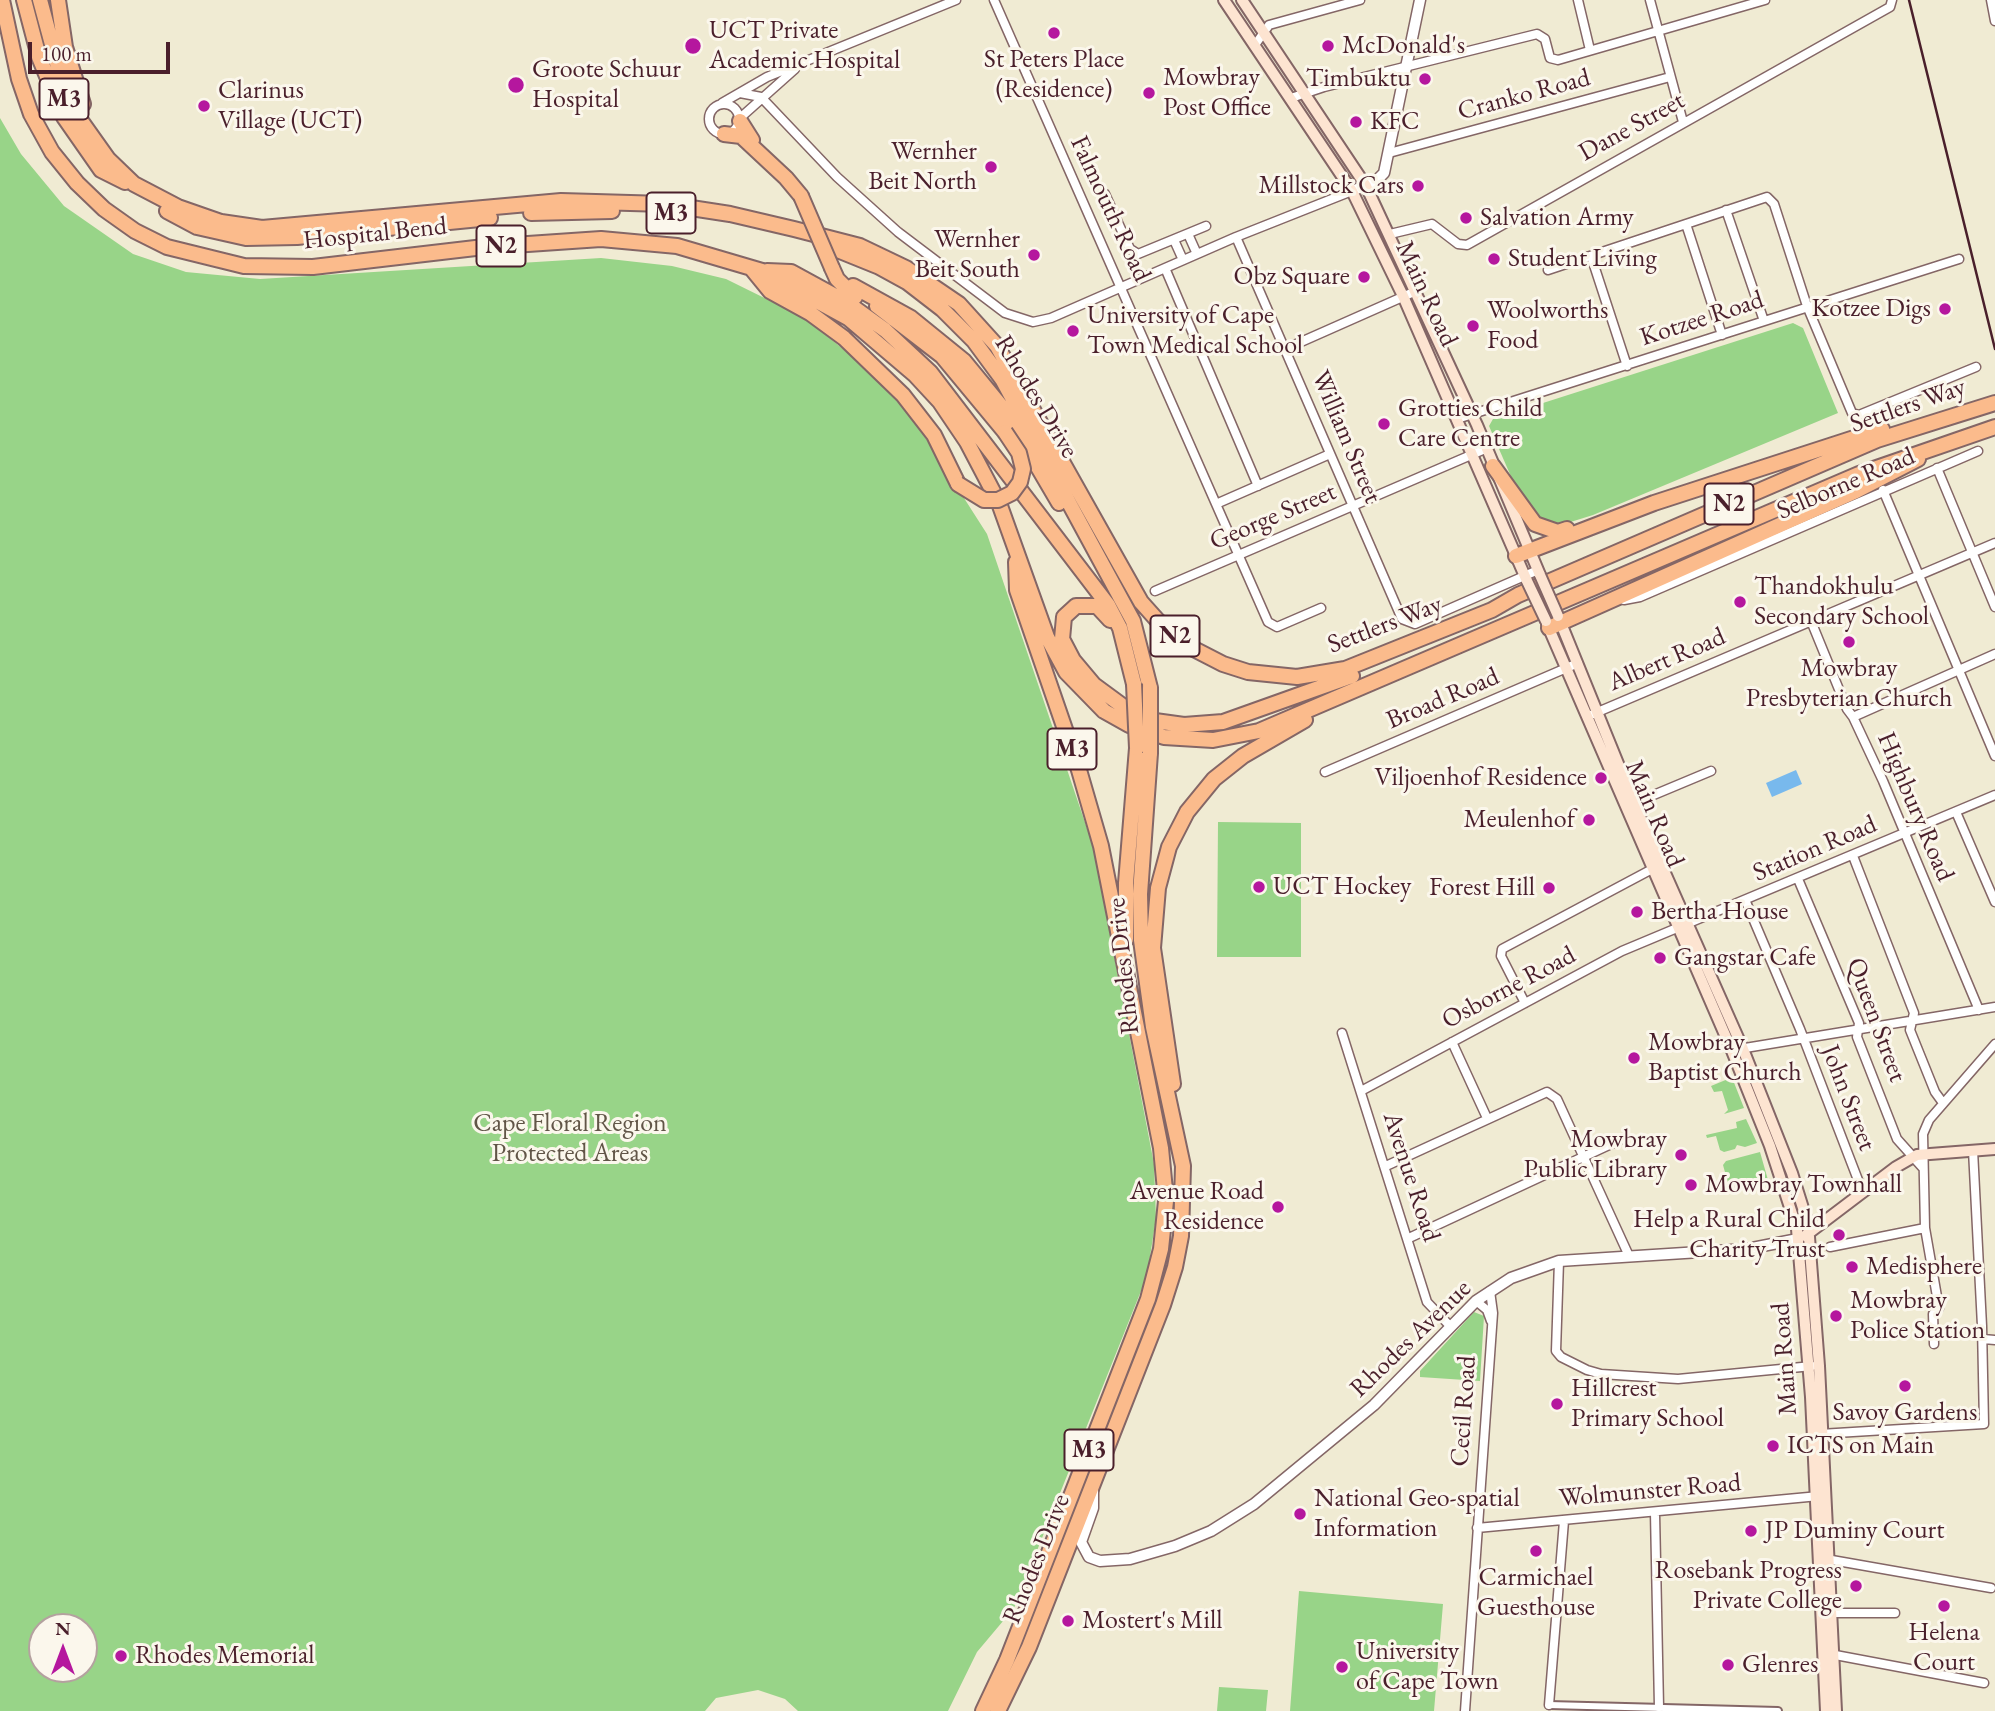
<!DOCTYPE html>
<style>
body{margin:0}
#map{position:relative;width:1995px;height:1711px;overflow:hidden;background:#f0ebd3;font-family:"EB Garamond",serif}
canvas{display:block}
.north{position:absolute;left:28px;top:1613px;width:70px;height:70px;box-sizing:border-box;background:#fbf7ec;border:2px solid #b4a19f;border-radius:50%;rotate:0deg;font-size:19px;font-weight:700;line-height:28px;text-align:center;color:#4a1f2b}
.north::after{content:'';display:block;margin:auto;width:24px;height:32px;background:#b5179e;clip-path:polygon(50% 0,100% 100%,50% 72%,0 100%)}
.scale{position:absolute;left:28px;top:42px;width:142px;height:32px;box-sizing:border-box;border:4px solid #4a1f2b;border-top:0;padding-left:9px;font-size:21px;line-height:24px;white-space:nowrap;color:#4a1f2b;-webkit-text-stroke:5px #fbf7ec;paint-order:stroke}
</style>
<div id="map">
<canvas width="1995" height="1711"></canvas>
<div class="north">N</div>
<div class="scale">100 m</div>
</div>
<script>
const g = document.querySelector('canvas').getContext('2d');
g.lineJoin = 'round';
function fill(path, color) { g.fillStyle = color; g.fill(path, 'evenodd'); }
const toPath = rows => new Path2D(rows.map(r => 'M' + r).join(''));
function stroke(path, color, width, dash) { g.strokeStyle = color; g.lineWidth = width; g.lineCap = dash ? 'butt' : 'round'; g.setLineDash(dash || []); g.stroke(path); }
function drawText(font, color, halo, rows, align = 'center') {
  g.font = font + ' "EB Garamond",serif'; g.lineWidth = 6; g.setLineDash([]); g.textBaseline = 'middle'; g.strokeStyle = halo; g.fillStyle = color; for (const [text, x, y, turn = 0] of rows) {
    g.save(); g.translate(x, y); g.rotate((+turn || 0) * Math.PI / 180); g.textAlign = isNaN(turn) ? turn : align; if (halo) g.strokeText(text, 0, 0); g.fillText(text, 0, 0); g.restore();
  }
}
fill(toPath([
 [0,118,21,154,64,206,133,254,186,272,260,279,601,258,672,266,726,279,807,319,862,365,907,409,987,534,1093,846,1154,1164,1156,1218,1147,1276,1014,1608,977,1652,948,1711,798,1711,785,1699,758,1690,716,1698,705,1711,0,1711],
 [42,1627,84,1627,84,1669,42,1669],
 [1793,323,1803,328,1838,413,1593,515,1561,525,1548,525,1538,520,1516,488,1489,426,1493,419],
 [1218,822,1301,823,1301,957,1217,957],
 [1728,1079,1733,1080,1744,1108,1724,1114,1728,1110,1722,1091,1714,1092,1711,1086],
 [1746,1119,1757,1143,1745,1147,1737,1145,1735,1149,1724,1152,1720,1150,1716,1136,1707,1138,1706,1135,1737,1128,1736,1122],
 [1760,1152,1768,1180,1743,1186,1742,1179,1728,1183,1723,1165,1726,1161],
 [1474,1312,1484,1316,1480,1381,1420,1377,1420,1371],
 [1299,1591,1443,1604,1434,1711,1290,1711],
 [1219,1687,1268,1690,1266,1711,1217,1711]
]), '#98d488');
fill(toPath([
 [1796,770,1802,784,1772,797,1766,783]
]), '#78b9ed');
const pedestrian = toPath([
 [1549,1705,1778,1711]
]);
const minor = toPath([
 [994,0,1268,622,1277,627,1321,608],
 [1578,0,1590,50],
 [1650,0,1683,122],
 [1991,0,1995,21],
 [1255,45,1269,25,1360,0],
 [740,93,761,97,837,177,898,232,1005,313,1033,322,1051,318,1236,237,1352,191],
 [1291,98,1324,87,1537,34,1545,39,1550,58,1558,60,1765,0],
 [722,103,767,77,956,0],
 '709 119a15 15 0 1 1 30 0a15 15 0 1 1-30 0Z',
 [740,118,795,69],
 [1389,153,1670,77],
 [1105,194,1130,249,1138,254,1206,226],
 [1726,210,1764,321],
 [1686,224,1722,335],
 [1188,234,1197,254],
 [1390,234,1432,224,1458,244,1467,245,1890,7,1892,0],
 [1236,237,1402,619,1415,624,1538,570],
 [1174,240,1183,260],
 [1591,256,1627,366],
 [1165,268,1258,486],
 [1548,270,1767,197,1774,204,1807,306,1852,413,1859,415,1976,367],
 [1285,349,1416,291],
 [1457,419,1959,259],
 [1937,468,1995,607],
 [1883,490,1995,756],
 [1216,504,1330,454],
 [1155,591,1485,449],
 [1624,600,1640,597,1978,451],
 [1811,621,1847,709,1853,717,1883,781,1979,1010],
 [1593,714,1995,543],
 [1853,717,1995,654],
 [1325,772,1578,663],
 [1632,804,1711,771],
 [1956,812,1995,902],
 [1853,856,1914,1013,1910,1030,1935,1092,1943,1103],
 [1798,879,1859,1023,1857,1037,1897,1139,1923,1168],
 [1746,902,1800,1029,1863,1193],
 [1525,1003,1501,956,1502,949,1656,867],
 [1342,1033,1427,1302,1450,1326],
 [1452,1042,1487,1118],
 [1739,1049,1995,1007],
 [1361,1091,1622,951,1995,795],
 [1386,1166,1547,1092,1557,1099,1629,1256],
 [1409,1238,1624,1138],
 [1830,1247,1925,1228],
 [1559,1261,1556,1351,1561,1357,1587,1370,1601,1374,1678,1379,1812,1366],
 [1476,1301,1487,1310,1491,1321],
 [1983,1339,1995,1340],
 [1934,1344,1933,1314,1939,1308,1925,1228,1923,1134,1929,1120,1995,1044],
 [1820,1434,1984,1424,1982,1326,1973,1150],
 [1655,1513,1659,1707],
 [1477,1528,1819,1496],
 [1826,1559,1991,1588],
 [1833,1613,1895,1613],
 [1830,1654,1984,1683],
 [1549,1705,1564,1521],
 [1465,1711,1493,1313,1490,1291]
]);
const tertiary = toPath([
 [1352,191,1376,181,1384,173,1420,0],
 [1093,1490,1093,1508,1081,1542,1089,1557,1100,1561,1130,1559,1175,1546,1211,1531,1254,1504,1374,1405,1476,1301,1511,1278,1559,1261,1747,1249,1798,1239]
]);
const secondary = toPath([
 [1224,0,1352,191,1403,296,1527,581],
 [1242,0,1366,186,1477,425,1540,575],
 [1558,616,1634,803,1743,1049,1792,1173,1808,1224,1819,1366,1836,1711],
 [1547,624,1732,1051,1770,1146,1797,1229,1811,1397,1826,1711],
 [1805,1236,1896,1167,1917,1155,1995,1149]
]);
const motorway = toPath([
 [2,0,19,79,31,114,52,152,77,183,104,209,135,231,167,247,244,266,313,267,484,247,601,239,677,246,762,271,848,318,915,375,940,402,967,442,999,503,1047,637,1066,672,1104,711,1129,725,1164,737,1213,740,1259,731,1859,474,1995,427],
 [24,0,39,57,64,117,101,170,125,182],
 [40,0,61,78,81,121,108,159,134,184,178,207,221,222,262,228,561,201,665,204,730,214,794,229,860,246,906,268,959,304,997,346,1141,602,1158,621,1188,646,1223,664,1248,672,1297,677,1345,669,1492,610,1518,595,1877,440,1995,403],
 [58,0,65,47,83,104],
 [740,121,752,140],
 [724,134,741,136,786,178,801,196],
 [167,211,197,227,246,238,297,237,490,218],
 [531,213,612,211],
 [835,249,882,268],
 [876,265,907,282,942,309,974,341,1002,379,1133,621,1150,688],
 [832,268,837,279,855,297],
 [752,269,770,291,810,313,844,338,903,395,934,435,958,484],
 [767,271,791,272,846,302,885,330,930,372,1108,605,1120,628,1134,684],
 [853,286,911,318,964,361,1005,411,1059,503],
 [877,306,942,356,1005,432],
 [1493,466,1535,524,1558,532,1567,529],
 [1516,556,1654,503,1882,429],
 [1110,620,1097,606,1076,606,1064,617,1062,639,1073,660,1094,685,1128,710,1155,721,1184,725,1223,722,1352,676],
 [1549,628,1856,491,1918,459],
 [1126,939,1126,883,1137,748],
 [1173,1084,1153,948,1158,888,1169,847,1187,812,1214,779,1243,756,1305,720],
 [983,1711,1007,1660,1148,1299,1161,1249,1166,1201,1161,1148,1101,846,1079,770,1017,590,1016,562],
 [998,1711,1029,1647,1163,1305,1175,1267,1181,1236,1183,1166,1153,1027,1141,940,1140,894,1150,753]
]);
stroke(pedestrian, '#846666', 10);
stroke(minor, '#846666', 11);
stroke(tertiary, '#846666', 13);
stroke(secondary, '#846666', 14);
stroke(motorway, '#846666', 18);
stroke(pedestrian, '#fff', 6);
stroke(minor, '#fff', 8);
stroke(tertiary, '#fff', 10);
stroke(secondary, '#fde4d1', 10);
stroke(motorway, '#fbbb8c', 14);
stroke(toPath([
 [1909,0,1995,349]
]), '#4a1f2b', 2.5);
const secondaryBridge = toPath([
 [1540,575,1558,616],
 [1527,581,1546,621]
]);
const motorwayBridge = toPath([
 [801,196,832,268],
 [958,484,984,500,998,500,1012,493,1020,482,1023,469,1019,453,1005,432],
 [1134,684,1137,748],
 [1150,688,1150,753]
]);
stroke(secondaryBridge, '#846666', 14, []);
stroke(motorwayBridge, '#846666', 18, []);
stroke(secondaryBridge, '#fde4d1', 10);
stroke(motorwayBridge, '#fbbb8c', 14);
for (const [x, y, r, color] of [
 [1054,33,7,"#b5179e"],
 [693,46,9,"#b5179e"],
 [1328,46,7,"#b5179e"],
 [1425,79,7,"#b5179e"],
 [516,85,9,"#b5179e"],
 [1149,93,7,"#b5179e"],
 [204,106,7,"#b5179e"],
 [1356,122,7,"#b5179e"],
 [991,167,7,"#b5179e"],
 [1418,186,7,"#b5179e"],
 [1466,218,7,"#b5179e"],
 [1034,255,7,"#b5179e"],
 [1494,259,7,"#b5179e"],
 [1364,277,7,"#b5179e"],
 [1945,309,7,"#b5179e"],
 [1473,326,7,"#b5179e"],
 [1073,331,7,"#b5179e"],
 [1384,424,7,"#b5179e"],
 [1740,602,7,"#b5179e"],
 [1849,642,7,"#b5179e"],
 [1601,778,7,"#b5179e"],
 [1589,820,7,"#b5179e"],
 [1259,887,7,"#b5179e"],
 [1549,888,7,"#b5179e"],
 [1637,912,7,"#b5179e"],
 [1660,958,7,"#b5179e"],
 [1634,1058,7,"#b5179e"],
 [1681,1155,7,"#b5179e"],
 [1691,1185,7,"#b5179e"],
 [1278,1207,7,"#b5179e"],
 [1839,1235,7,"#b5179e"],
 [1852,1267,7,"#b5179e"],
 [1836,1316,7,"#b5179e"],
 [1905,1386,7,"#b5179e"],
 [1557,1404,7,"#b5179e"],
 [1773,1446,7,"#b5179e"],
 [1300,1514,7,"#b5179e"],
 [1751,1531,7,"#b5179e"],
 [1536,1551,7,"#b5179e"],
 [1856,1586,7,"#b5179e"],
 [1944,1606,7,"#b5179e"],
 [1068,1621,7,"#b5179e"],
 [121,1656,7,"#b5179e"],
 [1728,1665,7,"#b5179e"],
 [1342,1667,7,"#b5179e"]
]) { const dot = new Path2D(); dot.arc(x, y, r, 0, 2 * Math.PI); g.fillStyle = color; g.fill(dot); stroke(dot, '#fbf7ec', 2.5); }
for (const [x, y, w] of [
 [64,99,49],
 [671,213,49],
 [501,246,49],
 [1729,504,49],
 [1175,636,49],
 [1072,749,49],
 [1089,1450,49]
]) { const box = new Path2D(); box.roundRect(x - w / 2, y - 20.5, w, 41, 5); g.fillStyle = '#fbf7ec'; g.fill(box); stroke(box, '#4a1f2b', 2); }
drawText('bold 24px', '#4a1f2b', null, [
 ["M3",64,99],
 ["M3",671,213],
 ["N2",501,246],
 ["N2",1729,504],
 ["N2",1175,636],
 ["M3",1072,749],
 ["M3",1089,1450]
]);
drawText('26px', '#4a1f2b', '#fbf7ec', [
 ["UCT Private",709,31],
 ["Academic Hospital",709,61],
 ["McDonald's",1342,46],
 ["St Peters Place",1054,60,"center"],
 ["(Residence)",1054,90,"center"],
 ["Groote Schuur",532,70],
 ["Hospital",532,100],
 ["Mowbray",1163,78],
 ["Post Office",1163,108],
 ["Timbuktu",1411,79,"right"],
 ["Clarinus",218,91],
 ["Village (UCT)",218,121],
 ["KFC",1370,122],
 ["Wernher",977,152,"right"],
 ["Beit North",977,182,"right"],
 ["Millstock Cars",1404,186,"right"],
 ["Salvation Army",1480,218],
 ["Wernher",1020,240,"right"],
 ["Beit South",1020,270,"right"],
 ["Student Living",1508,259],
 ["Obz Square",1350,277,"right"],
 ["Kotzee Digs",1931,309,"right"],
 ["Woolworths",1487,311],
 ["Food",1487,341],
 ["University of Cape",1087,316],
 ["Town Medical School",1087,346],
 ["Grotties Child",1398,409],
 ["Care Centre",1398,439],
 ["Thandokhulu",1754,587],
 ["Secondary School",1754,617],
 ["Mowbray",1849,669,"center"],
 ["Presbyterian Church",1849,699,"center"],
 ["Viljoenhof Residence",1587,778,"right"],
 ["Meulenhof",1575,820,"right"],
 ["UCT Hockey",1273,887],
 ["Forest Hill",1535,888,"right"],
 ["Bertha House",1651,912],
 ["Gangstar Cafe",1674,958],
 ["Mowbray",1648,1043],
 ["Baptist Church",1648,1073],
 ["Mowbray",1667,1140,"right"],
 ["Public Library",1667,1170,"right"],
 ["Mowbray Townhall",1705,1185],
 ["Avenue Road",1264,1192,"right"],
 ["Residence",1264,1222,"right"],
 ["Help a Rural Child",1825,1220,"right"],
 ["Charity Trust",1825,1250,"right"],
 ["Medisphere",1866,1267],
 ["Mowbray",1850,1301],
 ["Police Station",1850,1331],
 ["Hillcrest",1571,1389],
 ["Primary School",1571,1419],
 ["Savoy Gardens",1905,1413,"center"],
 ["ICTS on Main",1787,1446],
 ["National Geo-spatial",1314,1499],
 ["Information",1314,1529],
 ["JP Duminy Court",1765,1531],
 ["Rosebank Progress",1842,1571,"right"],
 ["Private College",1842,1601,"right"],
 ["Carmichael",1536,1578,"center"],
 ["Guesthouse",1536,1608,"center"],
 ["Mostert's Mill",1082,1621],
 ["Helena",1944,1633,"center"],
 ["Court",1944,1663,"center"],
 ["University",1356,1652],
 ["of Cape Town",1356,1682],
 ["Rhodes Memorial",135,1656],
 ["Glenres",1742,1665]
], 'left');
drawText('26px', '#4a1f2b', '#fbf7ec', [
 ["Cranko Road",1524,95,-15],
 ["Dane Street",1632,127,-29],
 ["Falmouth Road",1110,209,65],
 ["Hospital Bend",375,234,-6],
 ["Main Road",1426,294,65],
 ["Kotzee Road",1702,319,-18],
 ["Rhodes Drive",1036,397,59],
 ["Settlers Way",1908,406,-19],
 ["William Street",1346,437,67],
 ["Selborne Road",1846,484,-23],
 ["George Street",1273,517,-23],
 ["Settlers Way",1385,625,-21],
 ["Albert Road",1667,660,-23],
 ["Broad Road",1443,699,-23],
 ["Highbury Road",1915,807,67],
 ["Main Road",1654,814,67],
 ["Station Road",1815,849,-23],
 ["Rhodes Drive",1124,966,-96],
 ["Osborne Road",1509,988,-28],
 ["Queen Street",1876,1020,70],
 ["John Street",1848,1098,69],
 ["Avenue Road",1411,1177,72],
 ["Rhodes Avenue",1411,1339,-44],
 ["Main Road",1785,1359,-94],
 ["Cecil Road",1464,1411,-86],
 ["Wolmunster Road",1650,1491,-5],
 ["Rhodes Drive",1037,1559,-68]
]);
drawText('26px', '#615547', '#fbf7ec', [
 ["Cape Floral Region",570,1124],
 ["Protected Areas",570,1154]
]);
</script>
